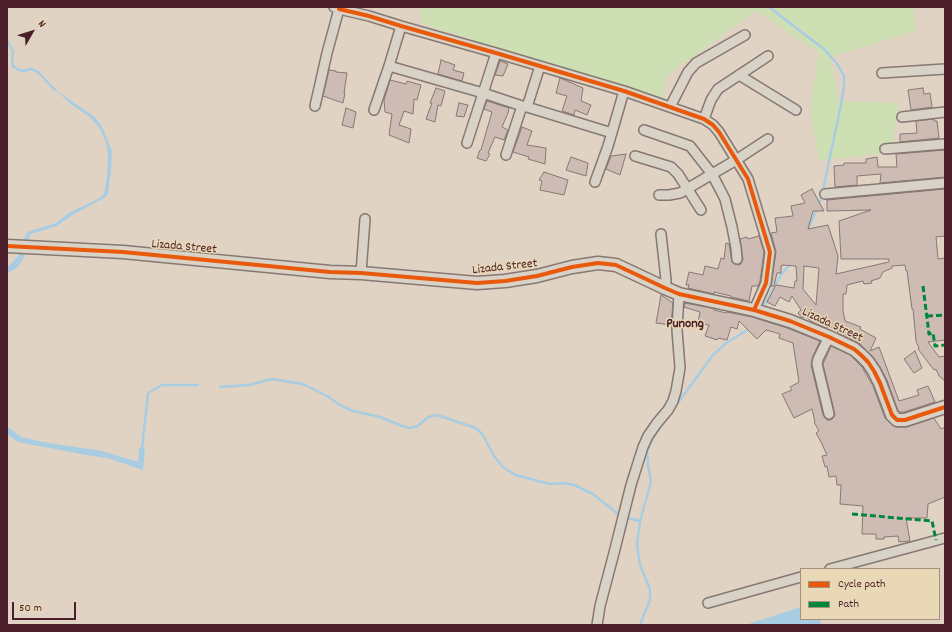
<!DOCTYPE html>
<style>
body{margin:0}
#map{position:relative;width:952px;height:632px;overflow:hidden;background:#e1d3c4;font-family:Dekko,sans-serif}
canvas{display:block}
.frame{position:absolute;inset:0;border:8px solid #4a1f2b;pointer-events:none}
.legend{position:absolute;left:800px;top:568px;width:140px;height:52px;box-sizing:border-box;background:#e9d8b5;border:1px solid #a98e7e;margin:0;padding:5px 7px;list-style:none;font-size:12px;color:#4a1f2b}
.legend li{display:flex;align-items:center;gap:8px;height:20px}
.legend b{width:20px;border:1px solid #a98e7e}
.north{position:absolute;left:12px;top:12px;width:40px;height:40px;-webkit-text-stroke:3px #e9d8b5;paint-order:stroke;rotate:51deg;font-size:11px;font-weight:700;line-height:16px;text-align:center;color:#4a1f2b}
.north::after{content:'';display:block;margin:auto;width:14px;height:18px;background:#4a1f2b;clip-path:polygon(50% 0,100% 100%,50% 72%,0 100%)}
.scale{position:absolute;left:12px;top:602px;width:64px;height:18px;box-sizing:border-box;border:2px solid #4a1f2b;border-top:0;padding-left:5px;font-size:12px;line-height:14px;white-space:nowrap;color:#4a1f2b;-webkit-text-stroke:3px #e9d8b5;paint-order:stroke}
</style>
<div id="map">
<canvas width="952" height="632"></canvas>
<div class="frame"></div>
<ul class="legend">
<li><b style="height:5px;background:#e8590c"></b>Cycle path</li>
<li><b style="height:5px;background:#00873e"></b>Path</li>
</ul>
<div class="north">N</div>
<div class="scale">50 m</div>
</div>
<script>
const g = document.querySelector('canvas').getContext('2d');
g.lineJoin = 'round';
function fill(path, color) { g.fillStyle = color; g.fill(path, 'evenodd'); }
const toPath = rows => new Path2D(rows.map(r => 'M' + r).join(''));
function stroke(path, color, width, dash) { g.strokeStyle = color; g.lineWidth = width; g.lineCap = dash ? 'butt' : 'round'; g.setLineDash(dash || []); g.stroke(path); }
function drawText(font, color, halo, rows, align = 'center') {
  g.font = font + ' Dekko,sans-serif'; g.lineWidth = 3; g.setLineDash([]); g.textBaseline = 'middle'; g.strokeStyle = halo; g.fillStyle = color; for (const [text, x, y, turn = 0] of rows) {
    g.save(); g.translate(x, y); g.rotate((+turn || 0) * Math.PI / 180); g.textAlign = isNaN(turn) ? turn : align; if (halo) g.strokeText(text, 0, 0); g.fillText(text, 0, 0); g.restore();
  }
}
fill(toPath([
 [420,7,913,7,916,31,831,57,839,101,898,103,892,152,819,161,810,108,819,53,756,11,666,76,662,104,421,23]
]), '#cddfb3');
fill(toPath([
 [53,88,76,104,96,118,103,129,112,151,111,171,108,194,106,197,74,214,57,226,31,234,29,237,28,243,22,242,27,233,30,231,56,223,70,212,98,199,104,194,107,177,108,155,106,143,100,129,92,119,71,104],
 [20,250,26,251,23,259,18,267,7,274,7,267,13,262,18,256],
 [7,413,8,427,21,437,48,443,102,451,138,462,139,448,143,447,145,450,143,470,107,458,86,455,18,442,7,434],
 [801,607,801,619,820,619,821,625,745,625]
]), '#a8cde2');
stroke(toPath([
 [769,7,825,50,838,65,844,76,844,86,841,105,821,199,819,204],
 [7,40,13,51,12,63,13,66,17,69,23,71,31,69,38,72,50,85,55,90],
 [807,232,817,209],
 [764,306,781,275,791,263],
 [220,387,249,385,272,379,303,384,327,396,340,405,353,411,380,417,402,426,410,428,418,426,428,417,437,415,476,428,483,435,494,456,503,467,515,475,550,484,564,483,574,485,593,494,618,514],
 [672,411,713,355,725,344,750,328],
 [142,449,148,393,162,385,198,385],
 [627,518,640,521],
 [640,625,641,622,650,600,650,589,640,565,637,544,640,521,651,482,648,465,647,451,654,436,669,415]
]), '#a8cde2', 2.5);
const building = toPath([
 [441,60,455,65,453,70,464,73,462,81,438,74,441,60],
 [500,61,508,64,503,76,495,75,500,61],
 [329,70,336,71,336,72,347,73,344,93,345,93,343,103,323,96,329,70],
 [560,78,583,88,581,101,591,105,587,115,575,110,574,115,562,111,567,96,556,93,560,78],
 [390,80,406,84,407,81,421,85,417,100,414,99,413,114,404,111,399,125,411,129,409,143,389,135,392,114,385,112,384,100,390,80],
 [436,88,445,91,441,106,438,105,435,122,426,119,432,103,430,103,436,88],
 [923,88,924,94,930,93,932,107,911,110,908,90,923,88],
 [487,101,509,108,508,113,502,127,508,130,504,140,495,137,488,153,490,154,486,161,477,158,480,150,481,150,492,112,484,109,487,101],
 [459,103,468,105,464,117,456,116,459,103],
 [346,108,356,112,353,128,342,125,346,108],
 [934,119,934,121,937,121,939,138,900,142,900,134,917,133,916,121,934,119],
 [522,127,532,131,527,145,546,148,545,164,528,159,529,157,513,152,522,127],
 [945,150,945,177,880,183,881,174,857,176,857,185,835,187,834,166,844,165,844,163,866,163,866,159,877,157,878,167,897,167,896,154,945,150],
 [626,154,620,175,606,169,611,156,626,154],
 [571,157,588,163,586,176,566,170,571,157],
 [544,172,568,180,564,195,540,190,542,181,539,180,544,172],
 [812,189,824,211,813,211,808,229,828,225,838,256,836,274,889,262,889,259,841,259,839,221,871,210,827,211,827,200,945,189,945,236,936,237,938,259,945,258,945,340,928,342,939,357,945,356,945,381,939,376,936,369,934,370,918,349,919,348,916,341,913,309,912,309,907,271,906,271,905,265,892,266,892,268,883,272,880,278,871,281,872,283,864,284,863,281,847,285,846,294,843,294,843,310,845,321,861,327,860,329,876,338,870,351,879,347,899,401,919,395,917,390,928,386,935,402,904,412,900,412,898,411,887,380,880,367,873,357,859,343,838,333,837,326,826,328,812,322,805,316,802,318,798,313,801,310,792,296,789,302,780,297,775,306,767,302,776,285,794,288,795,281,797,281,796,266,782,265,782,266,781,266,781,273,777,273,774,286,771,286,776,252,771,233,777,232,775,218,793,216,791,206,805,203,801,195,812,189],
 [804,266,819,268,816,305,803,289,804,266],
 [759,236,764,252,760,281,758,286,752,286,749,301,731,297,731,296,714,292,714,294,688,288,689,285,686,285,689,272,703,275,705,266,718,269,721,258,724,259,726,243,729,244,732,262,734,264,738,265,741,264,743,259,740,239,747,237,748,239,759,236],
 [661,295,673,303,671,325,656,323,661,295],
 [685,303,711,308,714,309,714,310,726,313,727,312,752,317,787,328,820,341,813,356,811,365,823,415,827,420,831,420,833,418,835,415,823,364,831,346,850,355,862,367,873,386,885,418,892,425,897,427,907,427,934,418,941,429,945,427,945,497,928,504,927,518,906,518,910,541,899,542,898,536,884,537,884,539,876,539,876,534,862,534,863,506,840,504,841,485,837,485,836,476,829,477,827,466,825,467,822,456,827,455,821,442,816,433,819,431,814,422,815,422,812,409,794,418,782,394,792,390,790,387,799,382,793,343,779,338,780,334,766,330,757,339,739,321,737,329,731,327,727,340,718,338,717,340,705,336,709,325,698,323,700,312,684,307,685,303],
 [915,351,922,368,914,373,904,359,915,351]
]);
fill(building, '#cdbbb4');
stroke(building, '#867873', 1);
const minor = toPath([
 [339,7,339,9,369,16,401,26,496,53,624,91,704,119,713,125,719,132,748,179,770,252,766,283,754,310],
 [389,66,483,93,522,106,527,107,612,133],
 [882,73,945,69],
 [739,75,796,110],
 [315,106,327,53,339,9,334,7],
 [527,107,540,66],
 [670,107,688,72,696,63,745,35],
 [374,110,389,66,401,26],
 [902,117,945,112],
 [704,119,711,100,718,89,768,56],
 [644,130,690,146,712,174,725,199,732,227,736,248,737,259],
 [467,143,496,53],
 [885,149,945,144],
 [506,155,522,106],
 [635,156,671,167,678,174,701,210],
 [595,182,608,146,624,91],
 [825,194,945,183],
 [659,195,669,195,680,193,736,160,768,139],
 [661,234,666,280,665,288],
 [361,273,365,219],
 [829,337,818,359,817,364,829,414],
 [830,569,945,538],
 [708,603,801,577],
 [597,625,600,606,615,549,631,485,643,447,648,436,657,423,668,410,673,401,676,391,680,368,677,330,679,294]
]);
const tertiary = toPath([
 [7,246,123,252,330,272,361,273,477,283,505,281,537,276,572,267,598,263,616,265,665,288,679,294,754,310,790,321,829,337,854,349,861,355,868,362,874,371,880,383,892,415,897,420,905,420,945,407]
]);
stroke(minor, '#867873', 12);
stroke(tertiary, '#867873', 15);
stroke(minor, '#d9d2c6', 9);
stroke(tertiary, '#d9d2c6', 12);
stroke(toPath([
 [923,286,929,334,933,333,935,346,945,345],
 [927,316,945,315],
 [852,514,932,521,936,540]
]), '#00873e', 3, [6, 3]);
stroke(toPath([
 [339,7,339,9,369,16,401,26,496,53,624,91,704,119,713,125,719,132,748,179,770,252,766,283,754,310],
 [7,246,123,252,330,272,361,273,477,283,505,281,537,276,572,267,598,263,616,265,665,288,679,294,754,310,790,321,829,337,854,349,861,355,868,362,874,371,880,383,892,415,897,420,905,420,945,407]
]), '#e8590c', 4);
drawText('13px', '#4a1f2b', '#e9d8b5', [
 ["Lizada Street",184,248,5],
 ["Lizada Street",505,268,-6],
 ["Lizada Street",832,326,25]
]);
drawText('bold 14px', '#4a1f2b', '#e9d8b5', [
 ["Punong",685,325]
]);
</script>
